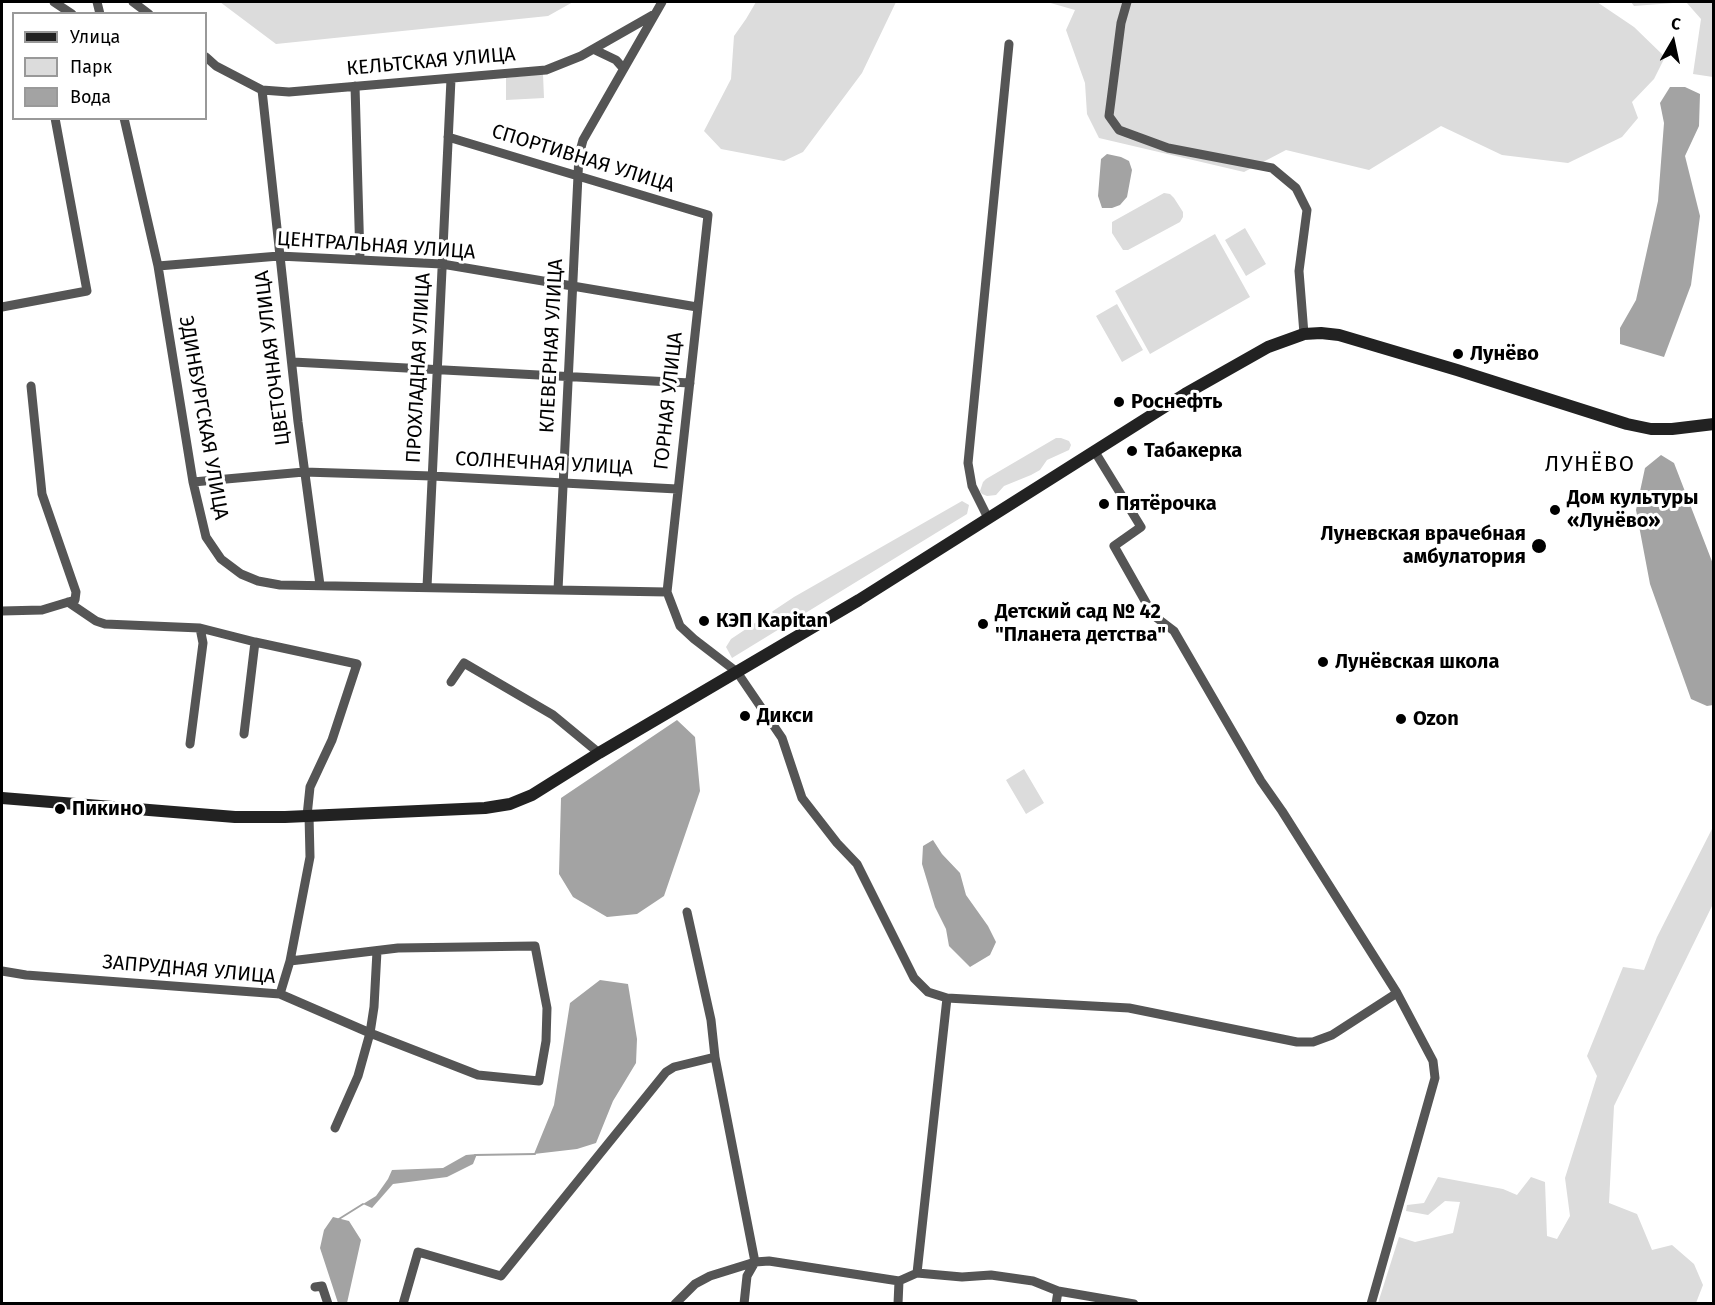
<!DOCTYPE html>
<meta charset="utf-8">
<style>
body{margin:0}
#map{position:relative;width:1715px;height:1305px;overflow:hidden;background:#fff;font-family:"Fira Sans",sans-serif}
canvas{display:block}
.frame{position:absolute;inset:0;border:3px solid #000;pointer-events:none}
.legend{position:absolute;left:12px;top:12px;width:195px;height:108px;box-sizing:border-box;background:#fff;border:2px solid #999;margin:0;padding:8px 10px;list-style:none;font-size:18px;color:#000}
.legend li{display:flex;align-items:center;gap:12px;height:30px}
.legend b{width:30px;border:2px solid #999}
.north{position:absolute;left:1643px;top:12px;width:60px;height:60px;-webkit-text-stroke:4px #fff;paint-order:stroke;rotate:9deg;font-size:16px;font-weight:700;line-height:24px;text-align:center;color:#000}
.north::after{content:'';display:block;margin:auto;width:21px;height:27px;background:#000;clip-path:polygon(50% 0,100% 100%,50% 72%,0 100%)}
</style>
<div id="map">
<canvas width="1715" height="1305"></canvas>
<div class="frame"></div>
<ul class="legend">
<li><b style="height:8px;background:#222"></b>Улица</li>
<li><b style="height:16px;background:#dcdcdc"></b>Парк</li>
<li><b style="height:16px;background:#a3a3a3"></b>Вода</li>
</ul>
<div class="north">С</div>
</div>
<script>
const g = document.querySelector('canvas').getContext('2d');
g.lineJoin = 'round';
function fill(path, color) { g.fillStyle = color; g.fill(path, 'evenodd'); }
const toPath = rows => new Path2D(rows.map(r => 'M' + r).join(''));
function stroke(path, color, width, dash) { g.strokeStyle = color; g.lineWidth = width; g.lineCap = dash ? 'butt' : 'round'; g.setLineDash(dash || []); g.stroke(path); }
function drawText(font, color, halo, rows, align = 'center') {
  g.font = font + ' "Fira Sans",sans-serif'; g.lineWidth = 6; g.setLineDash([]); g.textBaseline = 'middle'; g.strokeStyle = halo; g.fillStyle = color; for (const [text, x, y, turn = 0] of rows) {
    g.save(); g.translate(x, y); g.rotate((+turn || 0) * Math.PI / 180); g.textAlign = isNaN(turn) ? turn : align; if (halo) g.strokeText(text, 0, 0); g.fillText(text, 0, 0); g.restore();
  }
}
fill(toPath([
 [220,2,573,2,548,16,276,44],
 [756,2,896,2,862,73,803,152,784,161,721,149,704,131,731,79,734,36,746,19],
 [1047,2,1597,2,1634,27,1665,57,1654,79,1632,102,1638,118,1622,137,1568,163,1502,155,1441,126,1369,170,1286,150,1244,172,1099,138,1087,114,1085,83,1066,30,1075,10],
 [1631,2,1713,2,1713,77,1693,74,1701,19,1686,2,1634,6],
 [543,74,544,98,506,100,506,78],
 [1164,193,1170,194,1174,198,1183,212,1183,217,1180,222,1128,250,1123,250,1112,233,1112,222],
 [1245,228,1266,264,1246,276,1225,240],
 [1215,234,1250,297,1150,354,1115,291],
 [1117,304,1143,350,1122,362,1096,316],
 [1056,438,1061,438,1069,441,1071,445,1069,450,1047,460,1040,470,1031,475,1004,486,996,495,987,496,982,494,980,491,983,482,986,479],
 [962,501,969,505,967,514,732,658,726,647,731,639,794,597],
 [1024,769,1044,803,1026,814,1006,780],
 [1713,827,1713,904,1614,1106,1609,1203,1637,1214,1652,1250,1672,1245,1694,1264,1703,1285,1696,1303,1378,1303,1399,1237,1415,1242,1453,1233,1460,1202,1445,1201,1428,1215,1406,1211,1407,1205,1424,1203,1438,1177,1503,1189,1517,1195,1531,1177,1545,1182,1547,1236,1557,1239,1570,1216,1565,1178,1597,1076,1587,1056,1623,967,1644,970,1657,937]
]), '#dcdcdc');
fill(toPath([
 [1670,87,1685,87,1700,94,1699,126,1685,156,1700,216,1691,285,1664,357,1620,344,1620,328,1636,300,1658,201,1664,123,1660,103],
 [1107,154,1121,157,1129,161,1132,170,1127,197,1120,205,1112,208,1102,208,1098,196,1101,159],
 [1661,455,1674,463,1713,564,1713,705,1707,706,1691,699,1650,584,1636,510,1645,468],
 [677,720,695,737,700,791,664,896,637,914,607,917,573,897,559,874,561,798],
 [933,840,942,854,960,873,966,895,988,926,996,942,990,955,970,967,949,946,946,929,935,907,922,864,923,846],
 [600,980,628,984,637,1039,636,1063,613,1101,596,1143,577,1149,534,1154,554,1105,570,1003],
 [477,1154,473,1164,447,1177,393,1184,372,1208,363,1204,376,1196,388,1179,392,1170,443,1168,466,1155],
 [333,1217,349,1221,361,1240,347,1303,338,1303,320,1248,324,1230]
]), '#a3a3a3');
stroke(toPath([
 [475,1155,535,1154],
 [340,1221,339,1219,363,1204]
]), '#a3a3a3', 2);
stroke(toPath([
 [54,2,72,14],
 [97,2,100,14],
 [133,2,149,14],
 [1127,2,1121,23,1109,116,1119,130,1168,148,1272,168,1296,188,1307,210,1299,271,1304,334],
 [593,49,616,60,623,68],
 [206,57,216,66,262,90,289,92,546,70,581,56,653,15],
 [355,86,360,259],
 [262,90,298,422,320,585],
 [124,118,158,266,193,482,206,537,221,559,241,574,258,581,280,585,667,592],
 [448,137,708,215,667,592,680,626,694,639,737,672,782,738,802,798,837,843,857,864,914,978,928,992,947,998,1129,1008,1297,1042,1313,1042,1332,1035,1397,993],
 [158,266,279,256,442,264,697,307],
 [2,307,87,291,55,118],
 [293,362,690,383],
 [1095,452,1141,527,1114,546,1153,615,1174,631,1261,781,1282,811,1397,993,1433,1061,1435,1078,1371,1304],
 [193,482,304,472,432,476,677,489],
 [988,518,972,486,968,463,1009,44],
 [427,587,451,79],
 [558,590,579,155,583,140,662,2],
 [68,602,96,621,105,624,200,628,255,642,357,664,332,740,310,787,307,816],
 [2,611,42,610,75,600,76,592,42,494,31,386],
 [451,682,464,663,553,715,599,753],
 [244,734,255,642],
 [190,744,203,643,200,628],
 [2,971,26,975,280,994,370,1033,478,1075,539,1081,546,1041,547,1008,535,946,398,948,290,961],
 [280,994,290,961,310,857,309,815],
 [335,1128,358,1076,370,1033,374,1007,377,951],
 [917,1273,947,998],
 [315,1287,322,1286,328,1304],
 [403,1304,418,1252,501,1276,666,1072,674,1067,715,1057,711,1020,687,912],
 [675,1304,695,1284,710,1276,755,1262,715,1057],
 [744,1304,747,1276,755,1262,769,1261,899,1281,917,1273,962,1277,991,1275,1033,1281,1058,1291,1134,1304],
 [898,1304,899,1281],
 [1056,1304,1058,1291]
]), '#555', 9);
stroke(toPath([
 [2,798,235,817,285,817,485,808,510,804,532,795,599,753,859,600,1185,394,1268,347,1304,334,1321,333,1339,335,1457,370,1627,424,1651,429,1672,429,1714,424]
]), '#222', 12);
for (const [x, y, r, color] of [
 [1458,354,6,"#000"],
 [1119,402,6,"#000"],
 [1132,451,6,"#000"],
 [1104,504,6,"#000"],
 [1555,510,6,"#000"],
 [1539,546,8,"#000"],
 [704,621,6,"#000"],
 [983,624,6,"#000"],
 [1323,662,6,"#000"],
 [745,716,6,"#000"],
 [1401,719,6,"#000"],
 [60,809,6,"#000"]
]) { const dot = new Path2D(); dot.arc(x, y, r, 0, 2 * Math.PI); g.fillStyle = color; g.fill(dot); stroke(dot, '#fff', 2); }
drawText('20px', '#000', '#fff', [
 ["КЕЛЬТСКАЯ УЛИЦА",431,62,-5],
 ["СПОРТИВНАЯ УЛИЦА",583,159,17],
 ["ЦЕНТРАЛЬНАЯ УЛИЦА",376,246,4],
 ["КЛЕВЕРНАЯ УЛИЦА",552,346,-87],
 ["ЦВЕТОЧНАЯ УЛИЦА",273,358,-97],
 ["ПРОХЛАДНАЯ УЛИЦА",419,368,-87],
 ["ГОРНАЯ УЛИЦА",669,401,-84],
 ["ЭДИНБУРГСКАЯ УЛИЦА",203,418,80],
 ["СОЛНЕЧНАЯ УЛИЦА",544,464,3],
 ["ЗАПРУДНАЯ УЛИЦА",189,970,5]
]);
drawText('bold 20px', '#000', '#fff', [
 ["Лунёво",1470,354],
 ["Роснефть",1131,402],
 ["Табакерка",1144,451],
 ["Дом культуры",1567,498],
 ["«Лунёво»",1567,521],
 ["Пятёрочка",1116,504],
 ["Луневская врачебная",1526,534,"right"],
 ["амбулатория",1526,557,"right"],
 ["Детский сад № 42",995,612],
 ["\"Планета детства\"",995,635],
 ["КЭП Kapitan",716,621],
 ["Лунёвская школа",1335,662],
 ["Дикси",757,716],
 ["Ozon",1413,719],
 ["Пикино",72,809]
], 'left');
g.letterSpacing = '1.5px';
drawText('22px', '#000', '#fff', [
 ["ЛУНЁВО",1590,465]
]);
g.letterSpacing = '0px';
</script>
